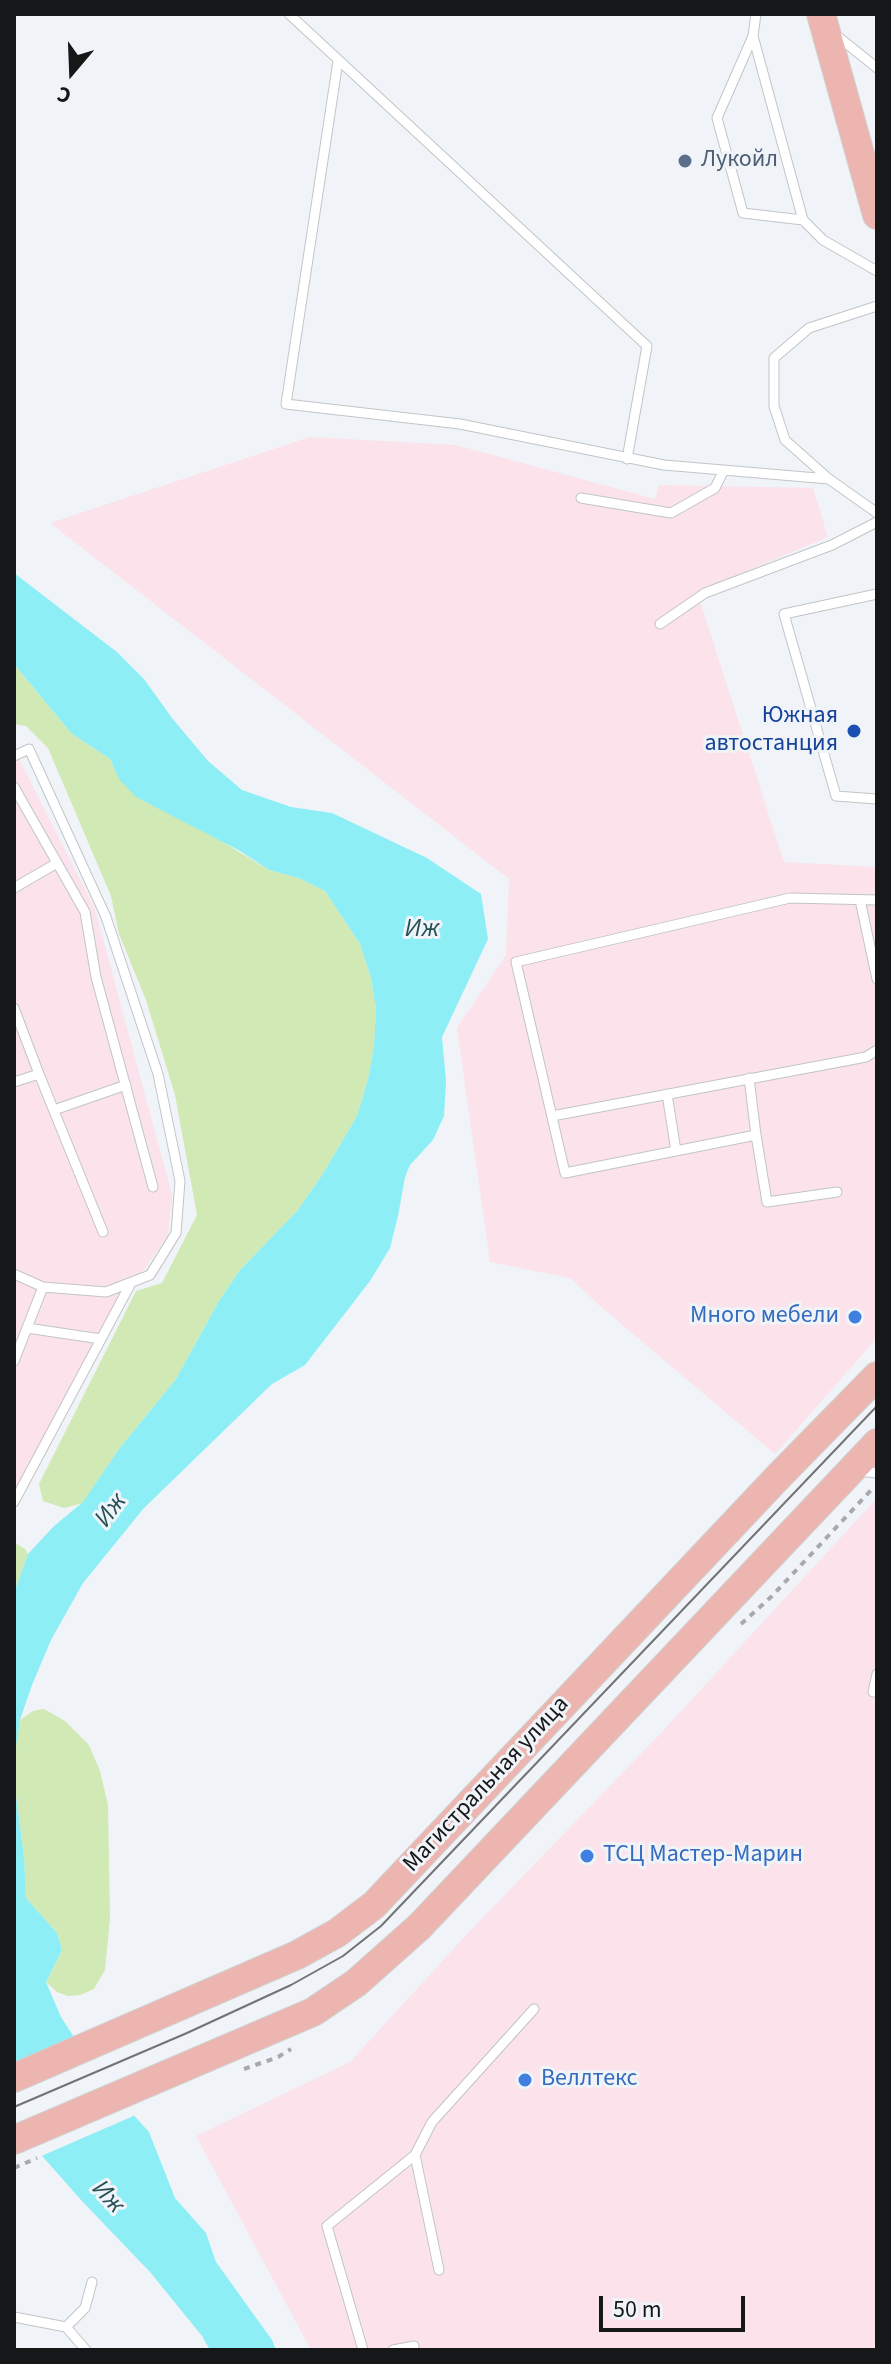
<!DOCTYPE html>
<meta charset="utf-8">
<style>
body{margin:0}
#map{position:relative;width:891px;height:2364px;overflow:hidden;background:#f0f4f8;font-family:"Source Sans 3",sans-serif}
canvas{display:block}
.frame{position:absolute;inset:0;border:16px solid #161719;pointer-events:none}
.north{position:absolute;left:32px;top:32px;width:80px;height:80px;-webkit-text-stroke:6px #f0f4f8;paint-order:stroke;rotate:199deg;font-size:22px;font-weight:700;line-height:32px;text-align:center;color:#161719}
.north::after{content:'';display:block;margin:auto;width:28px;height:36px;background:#161719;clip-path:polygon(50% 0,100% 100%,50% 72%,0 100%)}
.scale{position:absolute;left:599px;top:2296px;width:146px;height:36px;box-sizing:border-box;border:4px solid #161719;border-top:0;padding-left:10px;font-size:24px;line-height:28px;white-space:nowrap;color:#161719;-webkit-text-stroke:6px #f0f4f8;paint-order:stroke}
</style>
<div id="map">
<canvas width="891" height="2364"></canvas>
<div class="frame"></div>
<div class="north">С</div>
<div class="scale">50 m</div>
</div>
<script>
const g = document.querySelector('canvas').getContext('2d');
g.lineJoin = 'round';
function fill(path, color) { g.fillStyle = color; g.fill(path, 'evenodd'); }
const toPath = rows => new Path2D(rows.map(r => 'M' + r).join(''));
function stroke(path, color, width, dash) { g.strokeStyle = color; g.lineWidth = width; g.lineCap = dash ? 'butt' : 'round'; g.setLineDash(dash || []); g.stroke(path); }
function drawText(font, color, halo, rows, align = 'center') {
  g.font = font + ' "Source Sans 3",sans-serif'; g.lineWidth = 6; g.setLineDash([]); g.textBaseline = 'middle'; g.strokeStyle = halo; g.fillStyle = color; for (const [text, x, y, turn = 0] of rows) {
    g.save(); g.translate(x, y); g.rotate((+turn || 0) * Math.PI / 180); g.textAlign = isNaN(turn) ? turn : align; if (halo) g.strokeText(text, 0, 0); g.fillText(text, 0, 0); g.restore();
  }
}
fill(toPath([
 [310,437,456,445,655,499,659,485,813,488,828,537,697,592,784,862,877,867,877,1338,775,1454,600,1306,570,1278,490,1262,457,1028,506,955,509,879,50,523],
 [14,749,95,909,172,1195,168,1235,128,1293,14,1509],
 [877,1498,877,2350,311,2350,196,2136,350,2062,468,1933,660,1734]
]), '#fbe2eb');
fill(toPath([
 [14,664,71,733,110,759,119,779,269,870,299,878,325,891,360,944,371,978,376,1009,374,1046,368,1079,357,1116,324,1172,298,1210,240,1270,219,1301,176,1379,119,1449,83,1503,64,1508,43,1501,39,1484,136,1291,162,1283,197,1215,175,1095,146,1000,119,934,111,896,48,748,26,726,14,724],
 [14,1542,25,1549,28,1554,14,1593],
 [44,1709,65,1721,89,1745,100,1771,108,1805,110,1919,105,1970,94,1989,80,1995,68,1996,57,1992,46,1982,62,1950,57,1933,26,1898,24,1856,14,1782,15,1748,20,1720,33,1711]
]), '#d1e9b4');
fill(toPath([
 [14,573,117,652,144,679,172,718,208,761,242,790,291,807,332,813,427,858,481,894,488,939,442,1037,446,1081,444,1116,433,1140,410,1165,405,1177,398,1216,390,1248,370,1281,305,1365,272,1384,144,1508,83,1583,51,1640,32,1685,20,1720,14,1760,14,1593,28,1554,54,1526,83,1502,119,1449,176,1379,219,1301,240,1270,298,1210,324,1172,357,1116,368,1079,374,1046,376,1009,371,978,360,944,325,891,299,878,269,870,240,851,136,797,119,779,110,759,71,733,14,664],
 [14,1782,24,1856,26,1898,57,1933,62,1950,46,1982,61,2017,102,2080,149,2132,175,2198,206,2233,216,2262,272,2340,276,2350,210,2350,202,2336,150,2272,81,2200,14,2124]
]), '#8eeef6');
fill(toPath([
 [77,2035,105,2077,138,2114,39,2157,14,2130,14,2064]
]), '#f0f4f8');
const service = toPath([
 [289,14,647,346,627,459],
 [756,14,753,36,803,220,823,240,877,271],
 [836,35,877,68],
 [753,36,717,118,743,213,803,220],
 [338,61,286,404,460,424,664,465,829,479,877,513],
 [829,479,785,440,774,406,774,358,809,328,877,306],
 [581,498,671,513,715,488,724,470],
 [877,594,784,614,836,796,877,799],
 [660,624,705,593,832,545,877,522],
 [14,756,29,749,106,917,158,1074,180,1181,176,1233,150,1275,106,1292,43,1287],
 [14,787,85,912,96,977,153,1187],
 [14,888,57,863],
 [860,900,877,979],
 [14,1008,39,1074,14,1082],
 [39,1074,103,1232],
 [749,1078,756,1135],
 [667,1094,676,1151],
 [54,1110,126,1085],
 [552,1116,866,1057,877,1050],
 [837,1192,767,1202,756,1135,565,1173,516,962,790,898,877,900],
 [14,1274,43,1287,14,1361],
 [27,1328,101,1339],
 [857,1471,877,1473],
 [14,1502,131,1283],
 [877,1674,873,1692,877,1692],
 [439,2270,415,2155,432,2122,534,2009],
 [14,2317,66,2327,86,2350],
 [66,2327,85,2308,92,2282],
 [363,2350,327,2226,415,2155],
 [393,2350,414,2346]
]);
const primary = toPath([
 [821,14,877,215],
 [14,2078,297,1955,337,1933,374,1905,779,1476,877,1376],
 [14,2140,313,2012,356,1983,419,1927,877,1443]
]);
stroke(service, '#c1c5c8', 11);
stroke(primary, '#d0d1d1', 30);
stroke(toPath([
 [741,1624,772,1596,874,1487],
 [244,2069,278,2057,291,2049],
 [14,2168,37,2158]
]), '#a7aaad', 4, [6, 6]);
stroke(service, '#fff', 9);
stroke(primary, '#ecb5af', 28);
stroke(toPath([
 [14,2107,187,2033,291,1985,343,1956,381,1926,877,1406]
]), '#717376', 2);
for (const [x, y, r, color] of [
 [685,161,8,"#5c6f8a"],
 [854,731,8,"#1a4fb4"],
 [855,1317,8,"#3f7fe0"],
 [587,1856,8,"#3f7fe0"],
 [525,2080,8,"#3f7fe0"]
]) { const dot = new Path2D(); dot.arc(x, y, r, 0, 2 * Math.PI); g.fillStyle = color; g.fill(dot); stroke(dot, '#f0f4f8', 3); }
drawText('24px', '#4e5e75', '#f0f4f8', [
 ["Лукойл",701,161]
], 'left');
drawText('24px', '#164399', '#f0f4f8', [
 ["Южная",838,717],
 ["автостанция",838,745]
], 'right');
drawText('24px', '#366cbe', '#f0f4f8', [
 ["Много мебели",839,1317,"right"],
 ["ТСЦ Мастер-Марин",603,1856],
 ["Веллтекс",541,2080]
], 'left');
drawText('24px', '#161719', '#f0f4f8', [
 ["Магистральная улица",487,1785,-47]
]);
drawText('italic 26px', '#265255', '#f0f4f8', [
 ["Иж",422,930],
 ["Иж",112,1511,-53],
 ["Иж",107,2198,47]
]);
</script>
